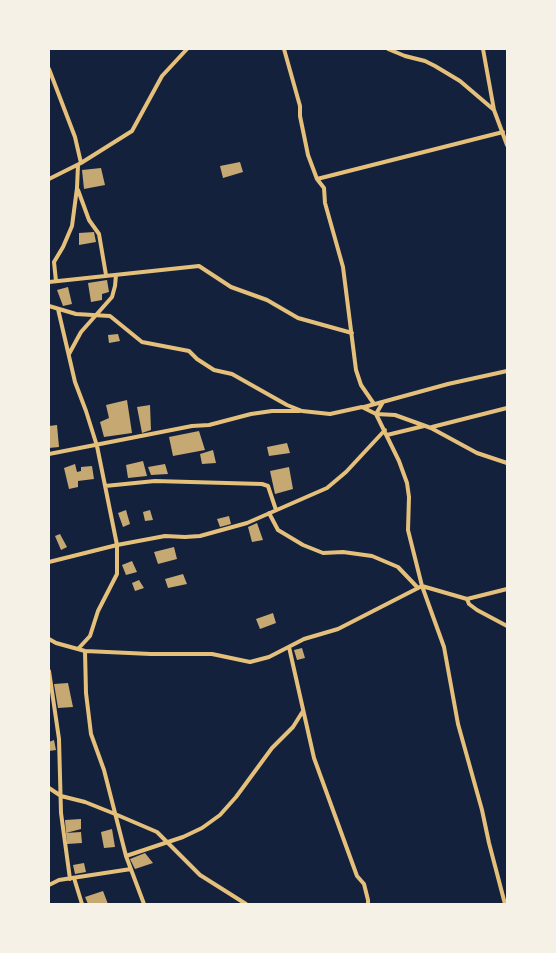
<!DOCTYPE html>
<style>
body{margin:0}
#map{position:relative;width:556px;height:953px;overflow:hidden;background:#14213d;font-family:Signika,sans-serif}
canvas{display:block}
.frame{position:absolute;inset:0;border:50px solid #f6f1e7;pointer-events:none}
</style>
<div id="map">
<canvas width="556" height="953"></canvas>
<div class="frame"></div>
</div>
<script>
const g = document.querySelector('canvas').getContext('2d');
g.lineJoin = 'round';
function fill(path, color) { g.fillStyle = color; g.fill(path, 'evenodd'); }
const toPath = rows => new Path2D(rows.map(r => 'M' + r).join(''));
function stroke(path, color, width, dash) { g.strokeStyle = color; g.lineWidth = width; g.lineCap = dash ? 'butt' : 'round'; g.setLineDash(dash || []); g.stroke(path); }
fill(toPath([
 [240,162,243,172,223,178,220,166],
 [101,168,105,185,84,189,82,170],
 [94,232,96,242,79,245,79,233],
 [107,280,109,292,102,294,102,300,91,302,88,283],
 [68,287,72,304,63,306,57,290],
 [118,334,120,341,109,343,108,335],
 [127,400,132,433,104,437,100,422,109,418,106,405],
 [150,405,151,430,142,433,137,407],
 [57,425,59,447,49,448,49,426],
 [199,431,205,450,173,456,169,437],
 [287,443,290,453,269,456,267,447],
 [213,450,216,463,202,464,200,454],
 [143,461,147,476,128,478,126,465],
 [75,464,77,472,81,471,81,467,92,466,94,479,78,481,78,487,69,489,64,468],
 [165,464,168,474,151,475,148,467],
 [289,467,293,489,275,494,270,471],
 [126,510,130,524,123,527,118,513],
 [150,510,153,520,145,521,143,512],
 [229,516,231,524,220,527,217,519],
 [257,523,263,540,252,542,248,527],
 [60,534,67,547,61,550,55,536],
 [174,547,177,559,158,564,154,552],
 [132,561,137,572,126,575,122,565],
 [183,574,187,584,168,588,165,579],
 [139,580,144,588,135,591,132,583],
 [273,613,276,623,260,629,256,619],
 [302,648,305,658,297,660,294,650],
 [68,683,73,707,58,708,54,684],
 [54,740,56,750,49,751,49,742],
 [81,819,81,829,66,833,65,820],
 [112,829,115,847,104,848,101,832],
 [81,832,82,843,67,844,66,833],
 [145,853,153,863,135,869,130,859],
 [84,863,86,872,75,874,73,865],
 [103,891,108,904,88,904,85,897]
]), '#c6a872');
stroke(toPath([
 [284,49,300,106,300,116,308,155,317,179,324,188,325,203,343,267,356,370,361,385,374,404],
 [388,49,405,56,425,61,435,66,460,81,494,110],
 [483,49,494,110,507,145],
 [49,69,75,137,81,163],
 [49,179,81,163,132,131,162,76,187,49],
 [317,179,503,132],
 [78,190,89,220,99,234,106,275],
 [56,281,54,262,63,247,72,226,77,188,78,165],
 [49,282,199,266,231,287,267,300,298,318,352,333],
 [49,306,76,314,110,316,142,342,189,351,197,359,214,370,232,374,287,405,302,411,330,414,362,407,376,414,395,415,431,428,477,453,507,463],
 [58,309,75,382,86,411,97,446,117,545,117,574,98,611,90,636,78,649],
 [69,354,81,332,112,297,115,286,116,275],
 [383,402,376,414,399,461,407,483,409,497,408,530,422,586,444,647,458,724,482,810,489,843,505,904],
 [364,407,448,384,507,371],
 [432,427,507,408],
 [387,435,424,426],
 [49,454,192,426,209,425,251,414,272,411,300,411],
 [105,486,155,481,262,484,268,486,276,510],
 [269,513,278,530,303,545,323,553,343,552,372,556,398,567,418,588],
 [49,562,117,545,165,536,185,537,200,536,247,523,327,488,346,472,385,430],
 [467,599,469,604,477,610,507,626],
 [49,639,56,643,85,651,151,654,212,654,250,662,269,657,304,639,338,629,422,586,467,599,507,589],
 [289,647,314,758,357,876,364,884,368,900,368,904],
 [85,651,86,693,91,734,104,770,126,856,144,904],
 [49,671,59,739,61,813,70,879],
 [49,788,61,796,85,802,115,814,157,832,200,875,246,904],
 [126,856,183,837,202,828,220,815,236,797,272,748,293,727,303,711],
 [74,878,82,904],
 [49,885,59,880,131,869]
]), '#e5c07b', 4);
</script>
